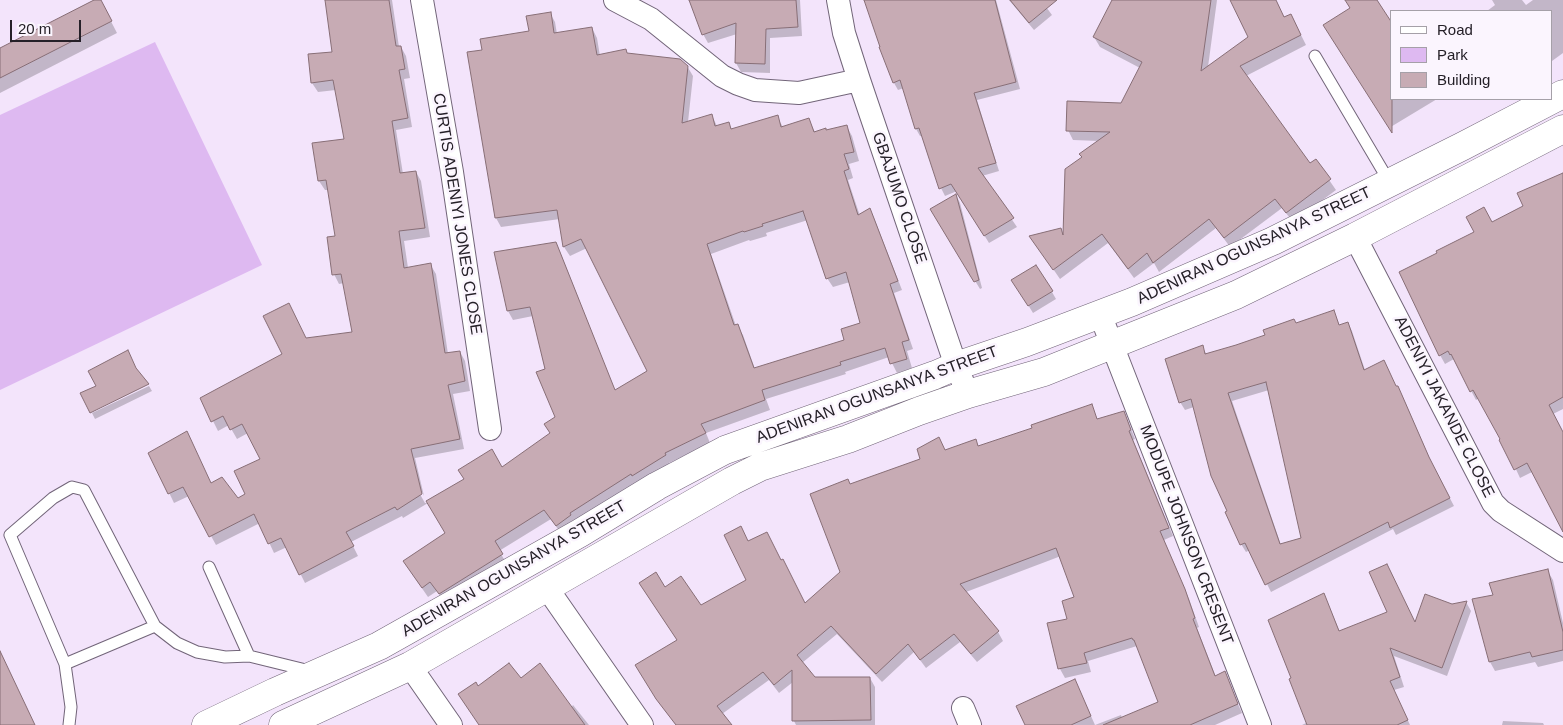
<!DOCTYPE html>
<style>
body{margin:0}
#map{position:relative;width:1563px;height:725px;overflow:hidden;background:#f3e4fb;font-family:Arial,sans-serif}
canvas{display:block}
.legend{position:absolute;left:1390px;top:10px;width:162px;height:90px;box-sizing:border-box;background:#fbf5fe;border:1px solid #a5a0a8;margin:0;padding:6px 9px;list-style:none;font-size:15px;color:#252028}
.legend li{display:flex;align-items:center;gap:10px;height:25px}
.legend b{width:25px;border:1px solid #a5a0a8}
.scale{position:absolute;left:10px;top:20px;width:71px;height:22px;box-sizing:border-box;border:2px solid #252028;border-top:0;padding-left:6px;font-size:15px;line-height:18px;white-space:nowrap;color:#252028;-webkit-text-stroke:4px #fbf5fe;paint-order:stroke}
</style>
<div id="map">
<canvas width="1563" height="725"></canvas>
<ul class="legend">
<li><b style="height:6px;background:#fff"></b>Road</li>
<li><b style="height:14px;background:#deb9f1"></b>Park</li>
<li><b style="height:14px;background:#c7abb4"></b>Building</li>
</ul>
<div class="scale">20 m</div>
</div>
<script>
const g = document.querySelector('canvas').getContext('2d');
g.lineJoin = 'round';
function fill(path, color) { g.fillStyle = color; g.fill(path, 'evenodd'); }
const toPath = rows => new Path2D(rows.map(r => 'M' + r).join(''));
function stroke(path, color, width, dash) { g.strokeStyle = color; g.lineWidth = width; g.lineCap = dash ? 'butt' : 'round'; g.setLineDash(dash || []); g.stroke(path); }
function drawText(font, color, halo, rows, align = 'center') {
  g.font = font + ' Arial,sans-serif'; g.lineWidth = 5; g.setLineDash([]); g.textBaseline = 'middle'; g.strokeStyle = halo; g.fillStyle = color; for (const [text, x, y, turn = 0] of rows) {
    g.save(); g.translate(x, y); g.rotate((+turn || 0) * Math.PI / 180); g.textAlign = isNaN(turn) ? turn : align; if (halo) g.strokeText(text, 0, 0); g.fillText(text, 0, 0); g.restore();
  }
}
fill(toPath([
 [155,42,262,265,0,390,0,115]
]), '#deb9f1');
fill(toPath([
 [97,0,100,0,117,33,0,93,0,50],
 [326,0,392,0,399,47,401,47,406,56,410,78,404,79,412,127,396,130,403,174,416,172,421,181,430,237,404,241,408,268,430,264,436,274,448,354,460,352,465,361,470,391,453,394,464,449,415,458,424,496,420,488,417,489,425,503,428,503,403,518,402,516,351,542,358,556,305,583,287,547,274,553,260,523,216,545,189,496,174,503,150,453,238,499,246,494,262,460,248,433,237,439,229,425,218,431,202,399,284,355,306,339,353,333,344,283,339,284,334,274,336,237,329,190,325,190,319,181,314,144,346,140,336,90,318,92,312,83,334,53],
 [691,0,800,0,802,36,770,38,770,73,741,72,736,63,737,34,708,43,703,34],
 [877,0,996,0,1020,89,977,100,999,171,982,176,1017,227,989,243,957,191,945,196,941,188,923,136,920,136,916,129,904,88,898,90,894,83],
 [1009,0,1041,0,1052,15,1034,30],
 [1114,0,1217,0,1208,67,1250,37,1231,0,1275,0,1284,18,1296,25,1306,45,1246,76,1310,165,1316,161,1336,190,1293,222,1282,208,1230,247,1216,228,1159,272,1154,263,1134,278,1108,243,1060,279,1031,237,1060,229,1064,236,1083,158,1099,141,1073,140,1068,130,1122,104,1140,68,1100,47,1094,37],
 [1353,0,1375,0,1392,99,1437,99,1389,128,1351,9],
 [1492,0,1522,0,1526,5,1533,0,1563,0,1563,53,1552,61,1552,11,1487,11,1495,5],
 [550,13,555,22,557,34,592,28,597,38,600,56,628,55,687,66,693,76,688,122,712,116,717,126,728,123,732,130,777,117,783,127,809,120,815,132,847,127,852,136,859,161,849,164,853,178,848,180,860,216,869,209,874,218,902,290,894,293,913,349,907,351,912,368,897,373,889,357,845,372,846,374,766,399,770,410,706,433,710,443,669,463,670,465,562,535,551,519,499,551,507,564,445,603,437,591,428,597,410,571,446,533,502,468,551,434,556,418,533,316,513,320,508,311,555,243,560,252,615,391,649,372,587,248,570,256,564,247,560,219,501,227,496,218,484,51,530,32],
 [808,220,827,278,833,287,850,282,862,324,846,340,755,369,743,335,737,326,736,326,711,254,749,240,750,241,767,236,766,233],
 [1563,174,1563,409,1553,414,1563,434,1563,518,1532,472,1520,478,1502,439,1479,398,1476,400,1454,359,1445,364,1440,355,1439,254,1525,207],
 [956,195,960,203,982,288,980,289,932,210],
 [1013,280,1052,292,1056,299,1033,313],
 [1334,312,1340,326,1348,323,1352,331,1365,370,1396,388,1402,395,1433,466,1454,506,1396,535,1393,529,1271,592,1250,550,1246,552,1241,544,1194,407,1185,410,1180,402,1202,347,1207,355,1237,346],
 [1269,390,1303,539,1281,545,1232,401],
 [149,386,152,391,95,419,92,413],
 [1091,405,1098,420,1123,412,1128,421,1135,439,1133,440,1173,536,1164,540,1189,599,1199,627,1197,628,1216,677,1224,673,1242,713,1215,725,1026,725,1079,689,1095,725,1121,715,1122,718,1160,703,1137,646,1088,661,1091,672,1065,678,1060,669,1049,624,1069,620,1076,598,1061,556,966,592,998,632,1003,641,977,662,960,642,926,668,914,652,882,682,837,634,802,663,814,678,870,678,875,687,875,725,796,725,794,721,793,682,779,693,769,680,722,714,730,725,676,725,663,708,637,666,678,641,640,584,665,589,700,606,748,581,748,542,805,605,842,573,850,485,975,440,979,447,1034,429],
 [1547,570,1553,580,1563,623,1563,661,1538,667,1535,662,1495,671,1490,662,1494,595],
 [1324,595,1340,632,1416,624,1452,605,1466,602,1471,611,1447,676,1394,656,1404,687,1394,690,1410,725,1302,725,1308,722],
 [520,680,571,708,573,705,589,725,480,725,478,688],
 [1503,721,1543,723,1544,725,1502,725]
]), '#0003');
const building = toPath([
 [94,0,101,0,112,21,0,78,0,48,94,0],
 [325,0,389,0,396,46,401,46,405,69,399,70,408,118,392,121,400,173,416,171,425,228,399,231,404,268,431,263,445,353,460,351,465,381,448,385,460,439,411,449,422,494,397,510,395,507,346,532,354,546,299,575,281,538,268,544,254,514,209,537,183,487,168,494,148,453,187,431,211,483,222,477,238,498,245,494,234,471,260,459,242,424,230,430,223,416,211,422,200,398,282,354,263,316,289,303,306,338,352,332,341,274,332,275,327,237,335,236,326,180,318,181,312,143,344,139,333,80,311,83,308,54,332,52,325,0],
 [689,0,796,0,798,27,766,29,765,64,735,63,736,23,702,35,689,0],
 [864,0,995,0,1016,82,974,93,996,163,978,168,1014,218,984,236,951,184,939,189,919,128,915,129,900,80,893,83,879,47,880,47,864,0],
 [1010,0,1057,0,1029,23,1010,0],
 [1112,0,1211,0,1201,71,1248,37,1230,0,1276,0,1284,17,1291,14,1301,35,1240,66,1310,163,1316,159,1331,179,1286,213,1275,199,1224,238,1209,219,1153,263,1147,253,1128,269,1102,234,1053,270,1029,236,1061,228,1063,235,1065,169,1082,157,1079,154,1110,132,1066,131,1067,101,1121,103,1142,62,1093,37,1112,0],
 [1345,0,1377,0,1392,23,1392,133,1323,25,1350,8,1345,0],
 [551,12,554,33,592,27,597,55,626,49,627,53,680,59,688,66,682,123,712,114,715,126,729,122,731,129,778,115,781,127,809,118,814,132,826,128,826,130,847,125,854,152,844,154,849,169,844,171,858,215,870,208,898,281,890,284,909,340,902,342,907,359,890,364,885,348,840,362,841,365,762,390,765,400,701,424,706,433,665,453,666,455,632,476,631,474,570,513,571,515,556,526,544,510,495,541,503,554,439,594,430,582,422,588,403,561,445,533,426,501,464,479,458,470,492,449,502,467,550,433,544,424,555,417,536,372,545,369,530,307,507,311,494,252,556,242,615,390,647,371,581,239,563,247,557,210,495,218,467,52,482,50,480,39,529,31,526,16,551,12],
 [803,211,826,279,846,272,860,323,841,329,844,340,754,368,738,324,734,325,707,244,743,231,744,232,763,226,762,224,803,211],
 [1563,173,1563,397,1549,405,1563,432,1563,532,1527,463,1514,470,1499,440,1500,439,1473,390,1470,392,1451,354,1450,355,1448,351,1439,356,1399,272,1437,253,1436,251,1474,232,1466,217,1484,207,1492,222,1523,206,1517,193,1563,173],
 [956,194,979,280,974,282,930,209,956,194],
 [1036,265,1053,291,1028,306,1011,280,1036,265],
 [1334,310,1339,325,1348,322,1364,370,1384,360,1396,386,1398,386,1429,457,1450,498,1390,528,1388,522,1265,585,1245,543,1240,545,1225,512,1227,511,1211,476,1191,399,1179,403,1165,359,1203,345,1205,354,1236,345,1265,335,1263,330,1294,319,1296,323,1334,310],
 [1266,382,1301,538,1280,544,1228,393,1266,382],
 [128,350,136,368,149,384,90,413,80,393,96,386,88,371,128,350],
 [1092,404,1097,419,1124,411,1131,430,1129,431,1169,528,1160,531,1185,589,1195,618,1193,619,1215,676,1225,671,1238,704,1190,725,1103,725,1158,702,1134,640,1133,640,1132,638,1084,653,1087,663,1058,669,1047,623,1067,619,1062,601,1074,597,1056,548,960,584,999,631,971,654,954,634,920,660,908,644,876,674,831,626,797,655,815,677,870,677,871,720,792,721,792,670,774,685,763,672,717,706,732,725,676,725,656,699,635,665,677,640,639,583,656,572,665,587,681,576,701,605,746,580,724,535,741,526,748,541,767,532,781,560,783,559,805,603,840,572,810,494,848,479,850,484,920,459,917,449,939,437,945,450,976,439,978,446,1032,428,1031,425,1092,404],
 [1387,564,1415,622,1425,594,1452,604,1467,601,1442,668,1390,648,1400,677,1390,681,1408,720,1397,725,1307,725,1289,679,1291,678,1268,620,1324,593,1339,631,1387,612,1369,572,1387,564],
 [1548,569,1563,632,1563,650,1532,657,1530,652,1489,662,1472,599,1493,595,1489,583,1548,569],
 [0,651,35,725,0,725,0,651],
 [509,663,521,678,540,663,585,725,479,725,458,694,476,682,478,686,509,663],
 [1075,679,1091,716,1071,725,1025,725,1016,706,1075,679]
]);
fill(building, '#c7abb4');
stroke(building, '#876e76', 1);
const service = toPath([
 [1315,56,1390,183],
 [209,567,249,656],
 [65,664,10,535,53,498,72,487,84,490,155,626,177,643,197,652,225,657,249,656,310,671],
 [69,725,71,707,65,664,155,626]
]);
const minor = toPath([
 [422,0,452,172,490,429],
 [615,0,651,19,722,76,738,84,755,90,799,93,859,80],
 [838,0,844,33,859,80,956,366,968,394],
 [1355,237,1493,503,1501,511,1563,551],
 [1100,314,1260,725],
 [547,588,642,725],
 [410,666,451,725],
 [963,708,970,725]
]);
const secondary = toPath([
 [206,725,275,692,379,646,580,533,657,486,725,450,935,375,956,366,1027,342,1132,302,1273,241,1463,146,1563,94],
 [283,725,410,666,732,481,760,467,848,439,919,411,968,394,1044,372,1236,295,1355,237,1563,129]
]);
stroke(service, '#726579', 13);
stroke(minor, '#726579', 24);
stroke(secondary, '#726579', 29);
stroke(service, '#fff', 11);
stroke(minor, '#fff', 22);
stroke(secondary, '#fff', 28);
drawText('16px', '#252028', '#fbf5fe', [
 ["GBAJUMO CLOSE",899,198,71],
 ["CURTIS ADENIYI JONES CLOSE",457,214,81],
 ["ADENIRAN OGUNSANYA STREET",1254,246,-25],
 ["ADENIRAN OGUNSANYA STREET",877,395,-20],
 ["ADENIYI JAKANDE CLOSE",1444,407,63],
 ["MODUPE JOHNSON CRESENT",1186,535,69],
 ["ADENIRAN OGUNSANYA STREET",514,569,-30]
]);
</script>
